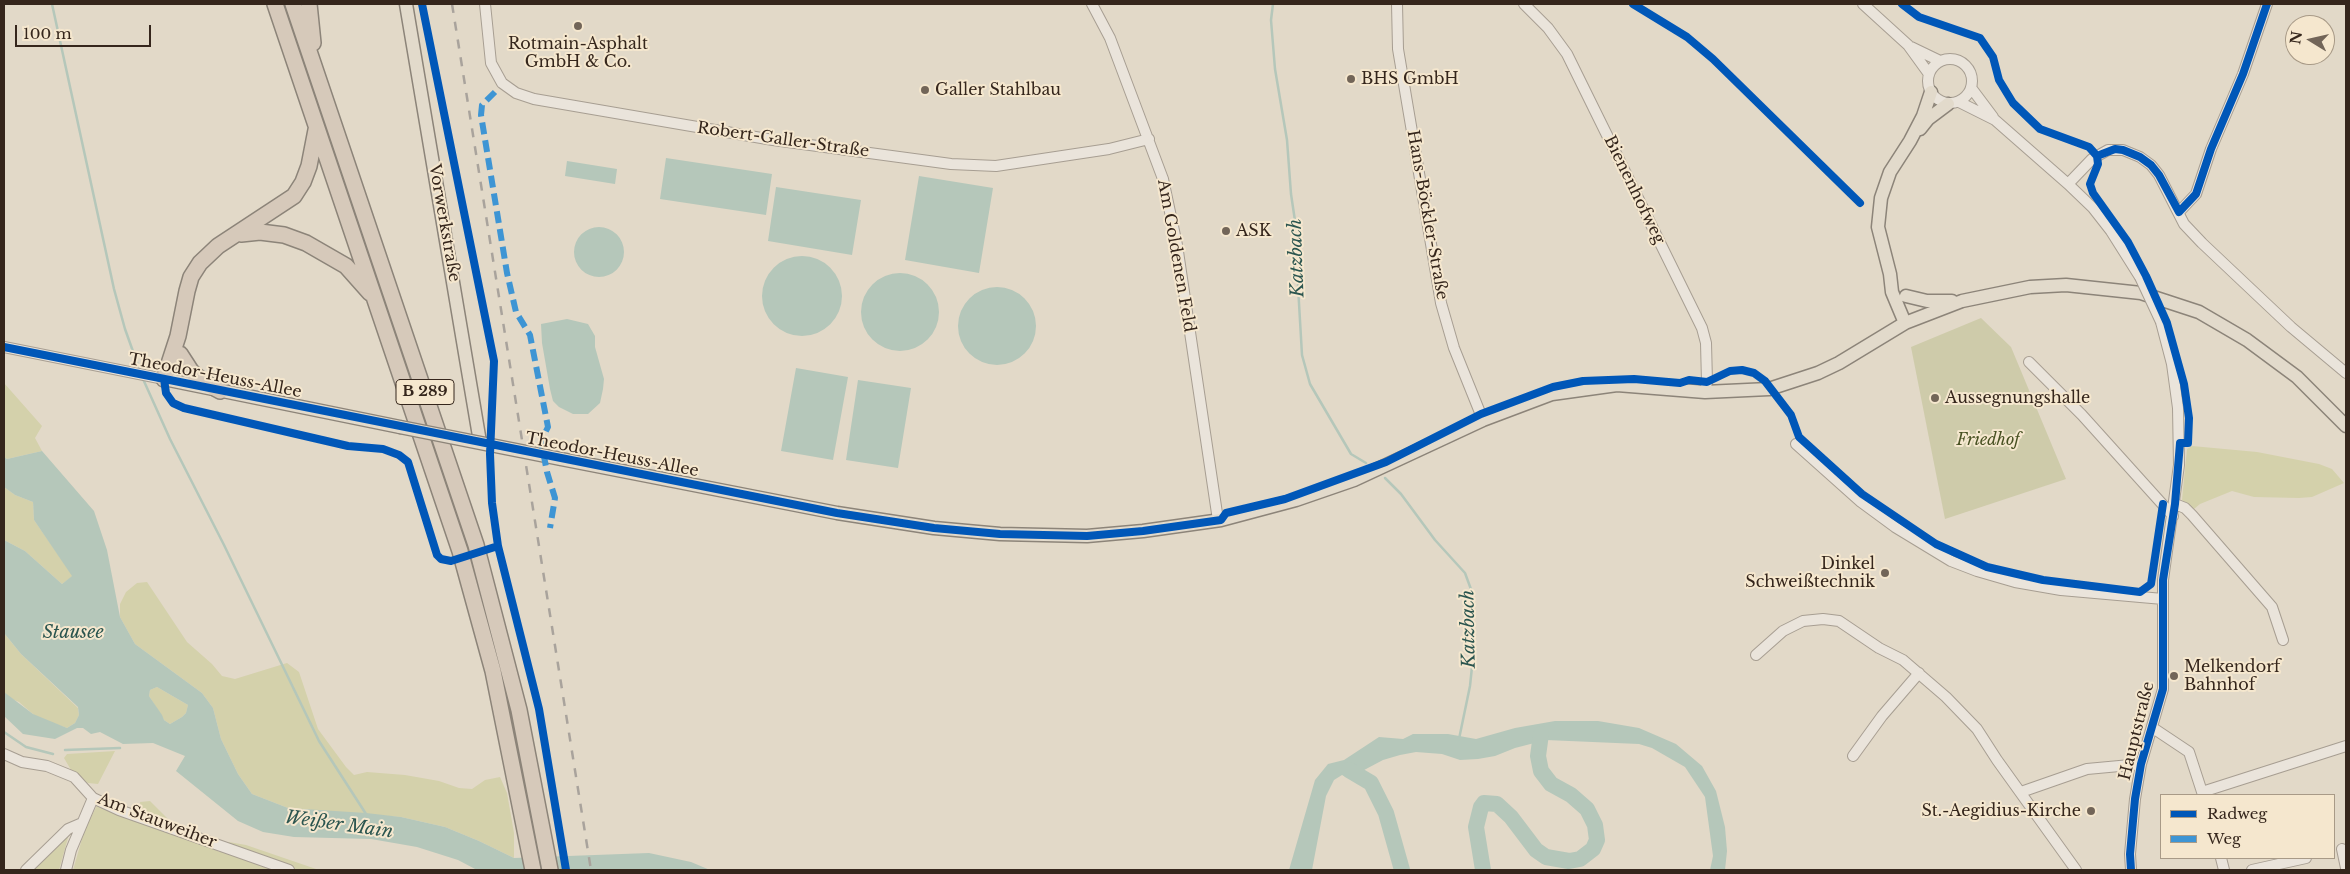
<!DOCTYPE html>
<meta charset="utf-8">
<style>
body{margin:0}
#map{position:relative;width:2350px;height:874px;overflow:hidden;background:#e2d9c8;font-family:"Libre Baskerville",serif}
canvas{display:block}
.frame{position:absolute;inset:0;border:5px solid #35261c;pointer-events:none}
.legend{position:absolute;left:2160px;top:794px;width:175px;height:65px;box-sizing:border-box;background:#f5e7ce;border:1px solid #a89a87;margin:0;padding:6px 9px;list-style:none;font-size:15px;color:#35261c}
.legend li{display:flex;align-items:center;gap:10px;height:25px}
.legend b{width:25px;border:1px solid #a89a87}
.north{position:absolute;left:2285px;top:15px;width:50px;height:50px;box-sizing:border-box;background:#f5e7ce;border:1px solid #a89a87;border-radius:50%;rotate:279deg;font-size:14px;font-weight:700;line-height:20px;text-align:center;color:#35261c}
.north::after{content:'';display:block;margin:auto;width:18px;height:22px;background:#726558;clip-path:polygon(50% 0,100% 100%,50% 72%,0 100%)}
.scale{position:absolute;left:15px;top:25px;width:136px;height:22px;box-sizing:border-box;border:2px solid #35261c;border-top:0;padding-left:6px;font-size:15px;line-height:18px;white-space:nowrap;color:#35261c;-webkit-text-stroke:4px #f5e7ce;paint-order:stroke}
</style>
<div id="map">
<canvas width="2350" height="874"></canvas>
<div class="frame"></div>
<ul class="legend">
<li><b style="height:6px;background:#0057b8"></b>Radweg</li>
<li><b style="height:6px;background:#3e95d4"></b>Weg</li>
</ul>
<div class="north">N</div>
<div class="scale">100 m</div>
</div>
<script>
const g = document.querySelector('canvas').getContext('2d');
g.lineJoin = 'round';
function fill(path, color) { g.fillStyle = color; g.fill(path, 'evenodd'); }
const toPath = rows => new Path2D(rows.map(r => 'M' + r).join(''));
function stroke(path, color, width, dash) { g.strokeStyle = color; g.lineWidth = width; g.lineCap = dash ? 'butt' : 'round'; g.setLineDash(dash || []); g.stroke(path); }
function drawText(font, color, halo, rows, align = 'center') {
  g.font = font + ' "Libre Baskerville",serif'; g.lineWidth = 4; g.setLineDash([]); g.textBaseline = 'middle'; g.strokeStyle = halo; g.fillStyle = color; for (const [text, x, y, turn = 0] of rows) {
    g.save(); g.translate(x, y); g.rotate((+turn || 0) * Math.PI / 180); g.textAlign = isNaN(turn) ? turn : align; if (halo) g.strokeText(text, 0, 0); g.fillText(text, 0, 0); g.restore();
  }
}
fill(toPath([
 [4,383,42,426,35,438,42,451,7,459,4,457],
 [2192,446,2257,452,2319,464,2332,469,2344,483,2312,497,2299,498,2254,497,2232,491,2200,504,2194,509,2182,500,2187,449],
 [4,487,15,495,33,502,34,520,73,576,62,584,25,551,4,540],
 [147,582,187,642,212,664,222,676,235,679,287,663,299,672,318,729,346,767,354,775,367,772,405,775,439,781,459,788,472,789,485,780,500,777,507,793,514,833,514,858,479,841,445,827,401,817,288,808,252,794,238,774,221,739,213,708,202,693,135,644,120,617,120,604,126,592,137,583],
 [4,633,21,654,78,708,79,715,75,723,67,728,44,720,34,715,19,702,9,698,4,692],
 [157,687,188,705,186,713,182,717,170,724,164,720,149,696,150,690],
 [115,751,98,784,88,783,71,770,64,758,67,754],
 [150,801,171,822,171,825,160,823,141,812,140,802],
 [98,803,220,852,229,842,246,845,319,870,73,870,84,832],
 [69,834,59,870,32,870]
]), '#d4d1ab');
fill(toPath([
 [1981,318,2011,347,2066,479,1945,519,1911,347]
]), '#cecbaa');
fill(toPath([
 [666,158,772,174,766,215,660,199],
 [567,161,617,169,615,184,565,176],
 [919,176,993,188,979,273,905,260],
 [776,187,861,200,852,255,768,241],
 '574 252a25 25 0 1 1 50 0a25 25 0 1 1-50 0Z',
 '762 296a40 40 0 1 1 80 0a40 40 0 1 1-80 0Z',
 '861 312a39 39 0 1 1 78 0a39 39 0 1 1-78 0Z',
 '958 326a39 39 0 1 1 78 0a39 39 0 1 1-78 0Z',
 [567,319,588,324,595,336,595,347,604,379,603,389,600,403,588,414,573,414,559,407,553,401,550,389,542,343,541,324],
 [796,368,848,377,833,460,781,451],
 [858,380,911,388,898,468,846,460],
 [42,451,94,511,107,550,120,617,135,644,202,693,213,708,221,739,238,774,252,794,288,808,366,813,401,817,445,827,479,841,514,858,649,853,691,862,710,870,477,870,458,860,417,847,371,839,294,837,263,832,238,821,176,771,185,756,153,743,123,744,100,732,91,734,83,728,77,728,55,739,23,734,4,716,4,692,33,714,67,728,75,723,79,715,78,707,21,654,4,633,4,540,25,551,62,584,72,576,34,520,33,502,15,495,4,487,4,457,7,459],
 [157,687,188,705,186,713,182,717,170,724,164,720,162,715,149,696,150,690],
 [1555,721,1598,721,1639,728,1676,744,1702,766,1716,791,1725,827,1727,851,1725,870,1710,870,1713,856,1705,797,1685,767,1652,748,1639,744,1546,740,1515,748,1495,756,1478,759,1460,760,1442,754,1416,752,1400,755,1383,760,1349,778,1342,775,1334,780,1326,796,1312,870,1289,870,1315,780,1328,764,1344,760,1379,737,1403,739,1413,734,1448,734,1476,739,1515,728]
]), '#b5c7ba');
stroke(toPath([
 [52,4,114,289,125,329,140,371],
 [1273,4,1271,20,1275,69,1287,140,1291,194,1301,261,1298,286,1302,355,1310,384,1351,454,1366,463],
 [143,379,170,439,224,545,319,741,366,814],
 [1385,478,1401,494,1435,540,1465,573,1472,592,1473,657,1470,686,1459,739],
 [4,732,26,747,53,754],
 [65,750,120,748]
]), '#b5c7ba', 2.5);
stroke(toPath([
 [1349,770,1371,783,1386,813,1402,870],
 [1483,870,1476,827,1481,807,1484,803,1497,804,1511,817,1536,850,1546,857,1569,861,1580,859,1593,849,1597,840,1595,825,1587,809,1571,795,1551,784,1541,771,1538,756,1541,734]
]), '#b5c7ba', 16);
const minor = toPath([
 [485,4,491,63,502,83,516,93,534,99,773,140,951,164,996,166,1109,149,1149,139],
 [1092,4,1110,38,1163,179,1177,245,1218,520],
 [1397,4,1398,49,1441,303,1454,348,1483,420],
 [1524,4,1548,28,1567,54,1702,328,1706,343,1707,382,1705,392],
 [1863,4,1908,45,1929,74],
 [1911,47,1940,61],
 '1928 81a22 22 0 1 1 44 0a22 22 0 1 1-44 0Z',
 [1972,89,1993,117],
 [1959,102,1995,120,2068,184,2093,208,2111,231,2140,277],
 [2068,184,2092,159,2108,150,2123,150,2140,157,2151,165,2159,175,2184,224,2202,243,2291,327,2346,373],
 [2179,212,2196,194,2211,149,2243,74,2267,4],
 [4,347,164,379],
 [2029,362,2082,415,2173,516],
 [1796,444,1861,502,1895,527,1951,561,1977,571,2015,582,2061,590,2163,599],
 [2175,504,2185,508,2192,515,2272,607,2283,640],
 [1756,655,1783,631,1803,621,1823,619,1839,621,1879,648,1903,660,1946,697,1977,729,1997,760,2076,870],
 [2153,728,2189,752,2203,795],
 [4,754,22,762,47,766,74,777,93,798,119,810,289,870],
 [1853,756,1882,716,1919,673],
 [2021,792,2087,769,2141,764],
 [2202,792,2346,746],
 [2342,849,2346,868],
 [2221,858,2224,870],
 [26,870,68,829,82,823],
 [66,870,71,850,93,798],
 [2131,870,2130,854,2135,799,2141,764,2163,689,2163,580,2179,465,2178,408,2172,364,2161,322],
 [2252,870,2306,858]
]);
const major = toPath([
 [406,4,480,442],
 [1920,129,1928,119,1948,104],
 [1906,296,1927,301,1952,301],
 [1905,323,1892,292,1890,274,1878,227,1881,198,1890,172,1910,141,1923,116,1931,92],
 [164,379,400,427],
 [561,459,837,513,934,528,1000,534,1087,536,1143,531,1221,520,1296,500,1354,480,1483,420,1552,394,1617,385,1705,392,1769,389,1818,373,1839,363,1905,323,1962,301,2030,287,2066,285,2141,293,2199,312,2247,340,2297,377,2346,426]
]);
const highway = toPath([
 [275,4,460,551,493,671,533,870],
 [293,4,476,545,519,710,550,870],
 [309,4,313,43],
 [241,234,260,232,284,235,306,243,346,266,370,293],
 [180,354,191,371,204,382,220,391],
 [164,379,178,336,187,291,191,277,200,263,218,246,294,196,303,182,309,166,316,130]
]);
stroke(minor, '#a79e92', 12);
stroke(major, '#8c8479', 15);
stroke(highway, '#8c8479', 18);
stroke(minor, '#eae4db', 10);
stroke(major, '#e2dacb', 12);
stroke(highway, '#d6c9ba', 15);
stroke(toPath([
 [452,4,591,870]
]), '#a9a39c', 2.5, [9, 9]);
const minorBridge = toPath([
 [2140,277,2161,322]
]);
const majorBridge = toPath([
 [400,427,561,459]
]);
stroke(minorBridge, '#a79e92', 12, []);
stroke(majorBridge, '#8c8479', 15, []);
stroke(minorBridge, '#eae4db', 10);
stroke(majorBridge, '#e2dacb', 12);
stroke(toPath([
 [495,92,482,105,481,115,507,273,516,312,530,335,548,427,541,441,547,472,555,498,550,528]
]), '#3e95d4', 6, [12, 6]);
stroke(toPath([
 [422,4,494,361,490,454,492,503,498,546,539,709,566,870],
 [1633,4,1687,37,1713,59,1860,203],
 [1902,4,1919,17,1980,38,1993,57,1999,80,2013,103,2040,129,2089,147,2097,156,2098,164,2090,184,2093,193,2128,242,2146,276,2167,323,2184,384,2189,418,2188,443,2180,443,2175,504,2163,580,2163,689,2141,764,2135,799,2130,854,2131,870],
 [2097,156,2115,149,2123,150,2140,157,2151,165,2159,175,2179,212,2196,194,2211,149,2243,74,2267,4],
 [4,347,837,513,934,528,1000,534,1087,536,1143,531,1221,520,1226,513,1285,499,1386,462,1481,414,1553,387,1583,381,1634,379,1680,383,1689,380,1707,382,1730,371,1742,370,1754,373,1765,381,1791,415,1799,437,1862,494,1936,544,1987,567,2043,580,2140,592,2151,584,2163,504],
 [164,379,166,393,173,403,184,408,348,446,383,449,399,455,408,462,437,555,441,559,451,561,498,546]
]), '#0057b8', 8);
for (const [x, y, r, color] of [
 [578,26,5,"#726558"],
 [1351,79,5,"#726558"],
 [925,90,5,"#726558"],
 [1226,231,5,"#726558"],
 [1935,398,5,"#726558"],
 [1885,573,5,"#726558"],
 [2174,676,5,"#726558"],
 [2091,811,5,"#726558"]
]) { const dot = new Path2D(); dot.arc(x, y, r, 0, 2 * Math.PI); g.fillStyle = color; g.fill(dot); stroke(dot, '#f5e7ce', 2); }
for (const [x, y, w] of [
 [425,392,58]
]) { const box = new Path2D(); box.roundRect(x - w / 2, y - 12.5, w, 25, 4); g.fillStyle = '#f5e7ce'; g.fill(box); stroke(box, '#35261c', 1); }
drawText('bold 15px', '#35261c', null, [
 ["B 289",425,392]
]);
drawText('16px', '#35261c', '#f5e7ce', [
 ["Rotmain-Asphalt",578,44,"center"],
 ["GmbH & Co.",578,62,"center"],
 ["BHS GmbH",1361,79],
 ["Galler Stahlbau",935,90],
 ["ASK",1236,231],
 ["Aussegnungshalle",1945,398],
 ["Dinkel",1875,564,"right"],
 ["Schweißtechnik",1875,582,"right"],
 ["Melkendorf",2184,667],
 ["Bahnhof",2184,685],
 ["St.-Aegidius-Kirche",2081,811,"right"]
], 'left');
drawText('16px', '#35261c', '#f5e7ce', [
 ["Robert-Galler-Straße",783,140,8],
 ["Bienenhofweg",1634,190,64],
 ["Hans-Böckler-Straße",1427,215,80],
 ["Vorwerkstraße",444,223,80],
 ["Am Goldenen Feld",1176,256,80],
 ["Theodor-Heuss-Allee",215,376,11],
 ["Theodor-Heuss-Allee",612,455,11],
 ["Hauptstraße",2137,731,-76],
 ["Am Stauweiher",157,821,21]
]);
drawText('italic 16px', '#485122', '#f5e7ce', [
 ["Friedhof",1988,440]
]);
drawText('italic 18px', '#2b554f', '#f5e7ce', [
 ["Katzbach",1297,258,-92],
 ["Katzbach",1469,629,-91],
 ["Stausee",73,633],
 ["Weißer Main",339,825,8]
]);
</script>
